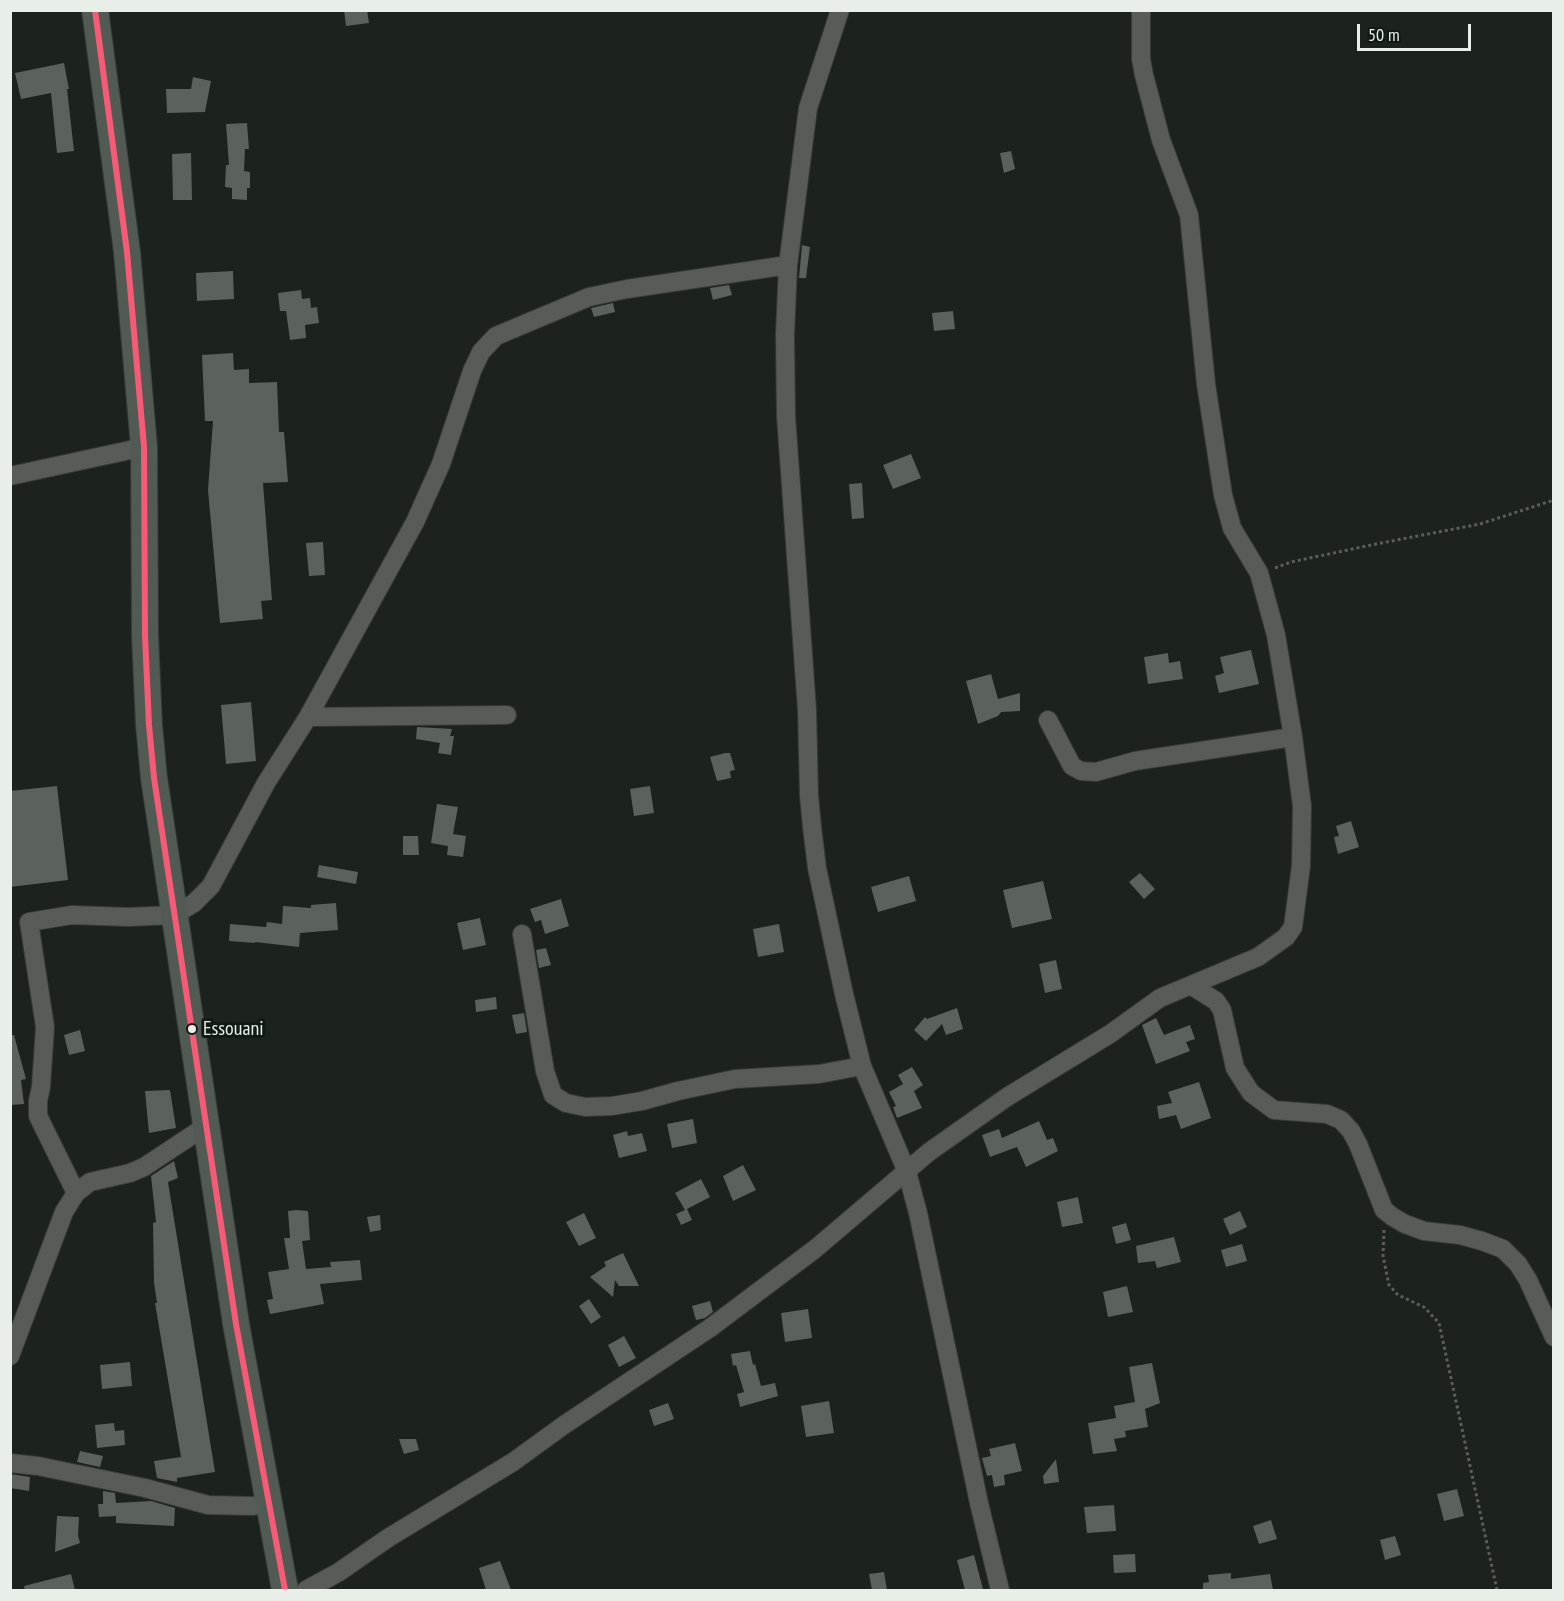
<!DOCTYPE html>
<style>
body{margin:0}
#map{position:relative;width:1564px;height:1601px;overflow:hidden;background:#1c221d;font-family:"PT Sans Narrow",sans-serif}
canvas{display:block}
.frame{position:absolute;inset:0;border:12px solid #e8efe9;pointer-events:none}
.scale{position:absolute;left:1357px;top:24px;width:114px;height:27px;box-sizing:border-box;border:3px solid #e8efe9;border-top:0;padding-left:8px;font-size:18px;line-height:21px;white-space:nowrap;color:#e8efe9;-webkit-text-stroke:4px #111b13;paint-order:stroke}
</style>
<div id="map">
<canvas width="1564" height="1601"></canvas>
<div class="frame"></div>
<div class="scale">50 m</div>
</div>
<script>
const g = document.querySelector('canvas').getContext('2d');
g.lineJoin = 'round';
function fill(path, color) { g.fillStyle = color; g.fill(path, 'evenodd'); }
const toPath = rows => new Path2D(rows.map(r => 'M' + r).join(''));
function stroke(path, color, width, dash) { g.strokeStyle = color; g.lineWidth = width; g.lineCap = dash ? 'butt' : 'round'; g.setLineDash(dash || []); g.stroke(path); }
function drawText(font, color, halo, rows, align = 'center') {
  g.font = font + ' "PT Sans Narrow",sans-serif'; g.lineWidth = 6; g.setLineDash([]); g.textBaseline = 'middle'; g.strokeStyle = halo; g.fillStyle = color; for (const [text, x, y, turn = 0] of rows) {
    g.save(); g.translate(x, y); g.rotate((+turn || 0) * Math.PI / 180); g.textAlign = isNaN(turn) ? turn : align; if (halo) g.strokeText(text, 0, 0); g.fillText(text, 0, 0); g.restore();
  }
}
fill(toPath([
 [344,10,367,10,369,23,346,26],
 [64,63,69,89,67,89,74,151,57,153,51,93,21,99,15,73],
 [193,77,211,81,205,112,167,113,166,89,191,89],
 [247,123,249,149,245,149,244,171,250,172,250,188,247,188,247,200,232,199,232,188,225,187,226,165,229,165,226,124],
 [1011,151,1015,169,1004,173,1000,153],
 [191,153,192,200,173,200,172,154],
 [802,245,810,247,806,278,799,278],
 [233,271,234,299,197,301,196,273],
 [729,285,732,295,713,300,710,288],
 [301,290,302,299,310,298,311,308,317,307,319,323,305,325,306,338,290,340,286,311,280,311,278,293],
 [613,303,615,312,594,317,591,308],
 [953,311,955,329,934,331,932,313],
 [233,353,234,370,249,369,249,383,277,382,279,432,284,432,288,482,263,483,272,600,261,601,263,619,220,623,208,490,213,421,205,421,202,355],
 [911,454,921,478,893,489,883,465],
 [862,483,864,518,852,519,849,484],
 [323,542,325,575,309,576,306,543],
 [1251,650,1259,684,1219,693,1215,676,1224,673,1220,657],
 [1168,653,1169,663,1180,661,1183,679,1148,684,1144,657],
 [991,674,998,699,1020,693,1020,711,1001,712,998,716,978,724,966,681],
 [251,702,256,761,226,764,221,705],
 [417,727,452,729,450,736,454,736,451,755,438,753,440,743,416,739],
 [725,753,730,753,735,770,730,771,731,778,717,781,710,757],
 [57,786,68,880,10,887,10,791],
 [650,786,654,813,634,816,630,789],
 [437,804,458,807,453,834,466,836,463,857,447,855,448,846,431,843],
 [1351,821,1359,847,1338,854,1334,837,1339,836,1336,826],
 [403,836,418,836,419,855,403,855],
 [319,865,358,872,356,884,317,877],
 [1140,873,1155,889,1144,899,1129,882],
 [909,876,916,901,878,912,871,887],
 [1043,881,1052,919,1012,928,1003,890],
 [561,899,569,926,545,934,541,920,535,922,530,909],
 [336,903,338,930,300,933,299,947,255,942,255,943,229,941,230,924,266,927,267,922,282,924,283,906,311,908,311,905],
 [480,918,486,945,463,950,457,923],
 [779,924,784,952,758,957,753,929],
 [546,948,551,965,539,968,536,950],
 [1056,960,1062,989,1045,993,1039,964],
 [496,997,497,1009,476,1012,475,1000],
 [957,1008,963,1029,946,1035,942,1024,926,1041,914,1030,925,1017,927,1019],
 [524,1013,527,1032,516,1034,512,1015],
 [1156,1018,1164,1035,1190,1025,1195,1039,1186,1042,1190,1051,1156,1064,1142,1025],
 [80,1030,85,1051,69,1055,64,1035],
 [10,1035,14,1035,26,1079,21,1080,24,1104,10,1105],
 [912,1067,923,1085,914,1091,922,1108,897,1118,893,1107,896,1106,889,1092,903,1084,898,1075],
 [1199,1082,1211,1118,1181,1129,1176,1115,1159,1119,1157,1106,1172,1103,1168,1092],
 [170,1090,176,1128,149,1133,145,1091],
 [693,1119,697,1143,672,1148,667,1124],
 [1039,1121,1047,1140,1053,1138,1058,1151,1026,1167,1017,1147,990,1157,982,1135,999,1129,1002,1138],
 [627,1131,628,1136,642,1133,647,1151,619,1158,613,1135],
 [174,1161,178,1178,168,1182,215,1472,177,1478,177,1482,157,1478,154,1461,181,1457,155,1303,157,1303,154,1282,153,1223,156,1222,151,1176],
 [743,1165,756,1190,733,1201,723,1176],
 [701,1179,710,1197,687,1209,692,1220,681,1225,676,1214,685,1210,675,1193],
 [1078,1197,1083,1223,1062,1227,1057,1202],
 [296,1210,308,1211,310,1240,302,1241,306,1269,331,1267,330,1262,360,1260,362,1280,320,1284,324,1304,270,1314,267,1300,273,1299,268,1272,289,1269,284,1238,290,1238,288,1211],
 [1240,1211,1247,1227,1230,1235,1223,1219],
 [584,1213,596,1238,579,1246,566,1222],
 [380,1215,381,1230,370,1232,367,1217],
 [1126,1223,1131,1240,1116,1244,1112,1227],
 [1174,1237,1181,1262,1157,1268,1155,1261,1138,1263,1136,1246],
 [1242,1244,1247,1261,1226,1267,1221,1250],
 [623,1253,639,1286,619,1286,615,1280,613,1297,590,1277,606,1266,604,1262],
 [1127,1286,1133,1312,1108,1317,1103,1292],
 [589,1299,601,1317,591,1324,579,1306],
 [710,1301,713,1312,705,1318,696,1320,692,1306],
 [808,1309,812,1338,785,1342,781,1313],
 [624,1336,636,1358,619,1367,608,1345],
 [750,1351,753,1365,755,1364,761,1386,775,1383,778,1396,740,1407,737,1394,744,1392,736,1365,733,1366,731,1354],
 [130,1362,132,1386,102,1389,100,1365],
 [1152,1363,1160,1403,1145,1409,1148,1427,1125,1431,1126,1437,1114,1439,1117,1451,1093,1454,1088,1423,1116,1418,1114,1406,1135,1402,1129,1367],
 [829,1401,834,1433,806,1437,801,1406],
 [668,1403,674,1419,654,1426,649,1410],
 [114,1423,115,1431,124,1430,125,1445,97,1448,95,1425],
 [399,1439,416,1439,419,1450,404,1454],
 [1015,1443,1022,1471,1004,1475,1005,1485,994,1487,992,1475,987,1476,982,1458,991,1456,989,1449],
 [80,1451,103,1456,100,1467,77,1462],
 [1056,1459,1059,1482,1044,1484,1043,1476],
 [10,1474,30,1477,29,1491,10,1488],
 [1457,1489,1464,1516,1444,1521,1437,1494],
 [103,1491,115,1493,116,1503,151,1501,175,1508,174,1526,116,1523,116,1516,99,1517,98,1504,103,1504],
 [1114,1505,1116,1531,1087,1533,1084,1507],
 [57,1516,79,1517,78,1536,80,1543,55,1552],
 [1271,1520,1277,1539,1259,1544,1253,1526],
 [1395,1536,1401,1555,1385,1560,1380,1540],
 [1135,1554,1136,1572,1114,1573,1113,1555],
 [974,1555,983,1589,965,1590,957,1560],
 [500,1561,511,1590,486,1590,479,1568],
 [884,1572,887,1590,872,1590,869,1574],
 [1231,1573,1231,1579,1270,1574,1273,1590,1203,1590,1203,1583,1209,1582,1208,1575],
 [71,1574,75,1590,25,1590,24,1586]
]), '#5b615c');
const street = toPath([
 [840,10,808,108,788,265,785,335,786,416,807,710,809,795,812,827,817,868,844,994,862,1066,907,1172,918,1213,979,1503,1000,1590],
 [10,476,144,447],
 [308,717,507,715],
 [1048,720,1072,766,1081,771,1096,772,1135,761,1293,737],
 [522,934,545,1071,553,1095,566,1103,585,1107,612,1106,642,1101,678,1091,735,1079,819,1074,862,1066],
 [1192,986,1216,1001,1222,1010,1235,1068,1251,1093,1274,1110,1327,1114,1341,1120,1351,1131,1358,1144,1384,1210,1393,1217,1405,1224,1424,1231,1460,1235,1482,1241,1503,1249,1518,1264,1528,1280,1554,1337],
 [76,1193,38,1116,38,1101,41,1087,45,1027,29,922,72,915,128,917,174,915,194,903,211,886,266,783,308,717,415,522,441,464,472,371,481,352,496,336,589,297,627,289,788,265],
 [10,1356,64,1212,76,1193,90,1182,130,1173,144,1167,206,1126],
 [10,1463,38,1466,145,1488,208,1505,253,1506,269,1503],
 [306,1590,339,1572,388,1538,513,1462,564,1425,710,1328,815,1249,929,1152,1007,1097,1110,1034,1160,998,1258,957,1286,937,1293,927,1301,866,1302,806,1293,737,1276,635,1259,573,1232,528,1223,495,1206,384,1189,215,1161,140,1144,75,1141,59,1141,10]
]);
const secondary = toPath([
 [95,10,127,252,144,447,145,636,149,725,154,778,236,1324,285,1590]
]);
stroke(street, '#383c38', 20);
stroke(secondary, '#383c38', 28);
stroke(toPath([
 [1275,568,1291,562,1376,544,1480,524,1554,500],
 [1384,1230,1383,1256,1389,1285,1398,1295,1424,1307,1439,1323,1497,1590]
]), '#5b5e5b', 3, [3, 3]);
stroke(street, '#585c58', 18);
stroke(secondary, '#525a54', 26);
stroke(toPath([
 [95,10,127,252,144,447,145,636,149,725,154,778,236,1324,285,1590]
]), '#f75a77', 6);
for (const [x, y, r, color] of [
 [192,1029,5,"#e8efe9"]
]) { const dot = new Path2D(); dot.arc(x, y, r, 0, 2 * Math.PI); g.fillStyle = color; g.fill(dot); stroke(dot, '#111b13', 2); }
drawText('20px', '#e8efe9', '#111b13', [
 ["Essouani",203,1029]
], 'left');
</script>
